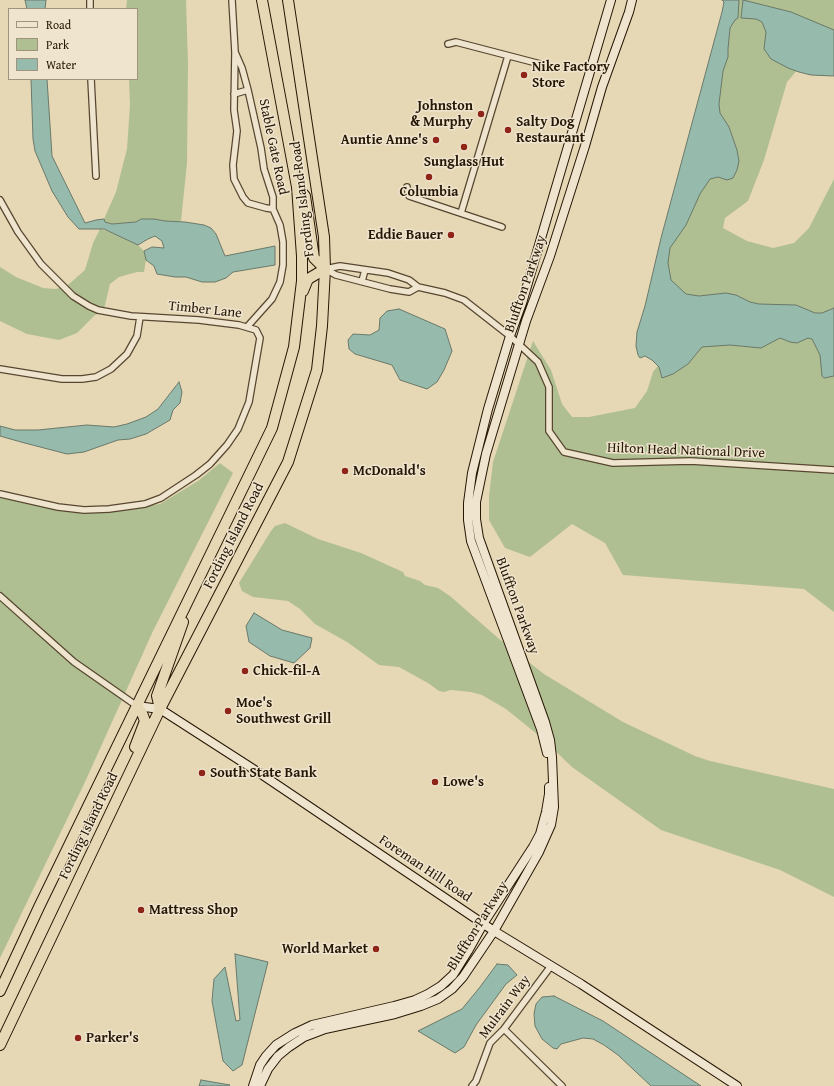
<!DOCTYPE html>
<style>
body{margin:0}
#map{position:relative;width:834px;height:1086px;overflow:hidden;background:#e6d7b5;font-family:"Gentium Book Plus",serif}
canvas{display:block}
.legend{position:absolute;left:8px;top:8px;width:130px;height:72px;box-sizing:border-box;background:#efe5cf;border:1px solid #9f937e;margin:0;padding:5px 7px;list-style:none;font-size:12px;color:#271705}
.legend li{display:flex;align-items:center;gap:8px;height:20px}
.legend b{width:20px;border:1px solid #9f937e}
</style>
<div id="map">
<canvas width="834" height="1086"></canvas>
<ul class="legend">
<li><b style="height:5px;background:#efe5cf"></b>Road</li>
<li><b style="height:11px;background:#b0bf91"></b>Park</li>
<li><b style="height:11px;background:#96baac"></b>Water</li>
</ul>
</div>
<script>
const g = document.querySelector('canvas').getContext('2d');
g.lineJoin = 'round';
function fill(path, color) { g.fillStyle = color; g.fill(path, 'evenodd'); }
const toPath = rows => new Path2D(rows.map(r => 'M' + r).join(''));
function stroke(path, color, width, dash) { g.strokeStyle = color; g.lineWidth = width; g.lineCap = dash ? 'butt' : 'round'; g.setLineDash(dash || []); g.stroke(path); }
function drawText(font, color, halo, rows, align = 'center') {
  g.font = font + ' "Gentium Book Plus",serif'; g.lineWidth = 3; g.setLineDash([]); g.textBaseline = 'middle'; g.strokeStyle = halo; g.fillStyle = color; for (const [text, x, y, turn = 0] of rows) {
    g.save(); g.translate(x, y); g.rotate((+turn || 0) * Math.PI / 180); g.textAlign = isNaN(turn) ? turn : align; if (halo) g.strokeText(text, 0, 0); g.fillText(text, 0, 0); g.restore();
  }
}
fill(toPath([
 [127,0,186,0,188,64,187,163,181,221,165,221,154,219,141,219,136,222,112,224,104,222,104,219,116,192,127,149,130,105,129,79,137,79,137,9,126,9],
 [726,0,834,0,834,54,811,54,787,82,764,160,748,201,725,218,723,228,747,241,773,248,794,243,809,228,834,179,834,326,758,316,660,286],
 [100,229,110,232,138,245,144,251,146,260,144,272,137,272,119,277,110,284,104,309,94,316,77,333,59,340,27,334,0,321,0,267,16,277,43,288,56,289,68,285,85,270,93,243],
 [834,335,834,612,804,589,623,575,605,543,572,524,530,557,505,548,489,520,489,496,493,462,533,341,551,370,562,404,572,417,589,417,635,408,647,391,653,372,670,350,693,338],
 [220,463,233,473,153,631,85,782,0,958,0,496,74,512,109,511,160,504,198,481],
 [285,523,318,539,361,553,403,572,405,576,420,581,425,585,438,588,450,596,498,638,544,674,623,722,695,756,710,761,834,789,834,897,780,870,661,830,572,767,543,739,506,709,482,695,471,692,451,690,444,692,439,691,428,683,399,667,379,665,347,642,315,624,300,609,288,601,253,597,242,591,239,583,271,531,275,526]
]), '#b0bf91');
const water = toPath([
 [25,0,46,0,45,9,27,9,25,0],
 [722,0,739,0,738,18,735,20,730,28,728,49,728,57,723,71,719,104,720,113,729,127,737,150,739,161,737,170,733,178,727,180,718,177,710,179,700,194,686,225,670,248,668,263,671,280,686,294,699,296,726,293,736,295,750,302,759,304,796,305,815,313,822,313,834,308,834,376,824,378,822,376,820,355,812,339,808,338,797,343,790,342,780,338,761,348,730,345,702,347,688,364,673,374,662,378,659,367,652,360,645,356,640,358,638,355,636,346,637,332,645,306,661,238,722,12,724,2,722,0],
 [743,0,791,12,834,30,834,76,811,75,799,72,788,68,771,59,764,49,766,32,762,22,756,19,741,18,743,0],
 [31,79,47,79,52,156,85,223,96,220,104,219,105,222,112,224,136,222,141,219,154,219,165,221,185,222,204,225,211,228,216,234,225,256,275,246,275,265,233,272,226,278,215,282,202,282,186,277,175,277,157,274,154,266,146,260,144,251,152,247,164,248,162,241,155,236,148,239,138,245,104,229,79,229,68,217,52,191,35,151,33,139,31,79],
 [399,309,445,329,452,351,444,370,437,382,427,389,400,380,392,365,355,354,349,349,348,340,353,334,370,335,379,330,380,318,387,311,399,309],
 [179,382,182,392,180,403,173,410,170,420,146,434,130,439,118,440,84,452,67,454,21,442,0,436,0,426,15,430,38,430,87,425,114,427,127,424,146,417,158,409,179,382],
 [254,613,282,630,312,638,310,648,294,663,270,656,249,642,246,626,254,613],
 [235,954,268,962,242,1065,233,1071,223,1061,212,1001,214,979,225,967,236,1021,240,1020,235,954],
 [497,964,508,965,517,975,506,984,476,1025,464,1047,455,1053,418,1031,462,1009,480,987,497,964],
 [554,996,603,1021,701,1086,651,1086,618,1055,604,1045,593,1039,583,1038,561,1044,557,1049,553,1048,542,1039,535,1026,534,1014,536,1004,542,997,554,996],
 [201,1080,230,1085,229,1086,199,1086,201,1080]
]);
fill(water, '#96baac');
stroke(water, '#6a7969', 1);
const street = toPath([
 [90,0,90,9],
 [232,0,235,52,234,110,237,131,233,165,234,179,243,197,248,203,266,208,273,209],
 [448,44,456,42,548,66],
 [235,52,242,68,248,90,261,148,264,169,273,197,273,209,280,225,283,242,283,265,280,282,272,299,247,327],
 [91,79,96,176],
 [234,94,248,90],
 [407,187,409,196,502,227],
 [0,200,18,232,41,264,73,296,89,306,98,310,131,316,199,320,239,325,256,330,260,338,249,402,238,429,227,445,210,464,196,475,161,498,145,504,109,509,84,510,58,507,0,494],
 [461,213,508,56],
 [325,269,340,266,388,273,409,280,418,287,445,293,464,300,510,336,538,362,549,387,549,431,564,452,613,463,691,461,834,470],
 [325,269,336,275,390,289,409,292,418,287],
 [362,281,365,270],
 [0,369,62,379,82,379,96,377,111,369,127,354,137,336,140,317],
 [0,596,74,662,137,706],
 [504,1029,562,1086],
 [472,1086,476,1081,490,1043,504,1029,551,966]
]);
const secondary = toPath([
 [137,706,160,709,261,774,494,931,581,984,737,1086],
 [547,753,541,729,471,541,468,520,468,503,472,473,488,409,510,336,522,303,611,0],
 [253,1086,260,1065,266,1056,276,1045,295,1033,312,1025,394,1006,415,1000,428,994,441,986,453,975,468,951,483,924,533,847,540,834,546,812,549,794,549,787],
 [260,1086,268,1069,278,1056,289,1047,304,1037,325,1029,395,1014,421,1006,438,999,452,989,463,977,494,931,539,852,551,825,554,807,552,757,550,740,545,722,479,538,476,519,476,502,486,454,526,321,550,256,585,146,602,87,629,12,632,0]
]);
const highway = toPath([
 [297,187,305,196,314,258,325,269],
 [303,291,308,279,325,269],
 [160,709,157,696,183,622],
 [135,747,145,721,142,713,137,706],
 [0,991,39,907,272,428,294,347,302,281,302,256,297,187,262,0],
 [0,1045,160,709,288,462,317,370,322,326,325,269,324,237,288,0]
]);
stroke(street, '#574731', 8);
stroke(secondary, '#271705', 10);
stroke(highway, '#271705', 12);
stroke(street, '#efe5cf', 5.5);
stroke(secondary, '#efe5cf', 8);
stroke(highway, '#e6d7b5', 10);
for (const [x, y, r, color] of [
 [524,75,4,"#8f2418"],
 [481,114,4,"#8f2418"],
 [508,130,4,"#8f2418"],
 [436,140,4,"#8f2418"],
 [464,147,4,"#8f2418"],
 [429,177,4,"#8f2418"],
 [451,235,4,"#8f2418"],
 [345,471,4,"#8f2418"],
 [245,671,4,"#8f2418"],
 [228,711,4,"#8f2418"],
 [202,773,4,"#8f2418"],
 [435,782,4,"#8f2418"],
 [141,910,4,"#8f2418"],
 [376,949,4,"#8f2418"],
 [78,1038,4,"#8f2418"]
]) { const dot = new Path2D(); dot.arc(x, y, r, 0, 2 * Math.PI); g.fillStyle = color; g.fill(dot); stroke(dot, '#efe5cf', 1.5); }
drawText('bold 14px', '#271705', '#efe5cf', [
 ["Nike Factory",532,67],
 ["Store",532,83],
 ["Johnston",473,106,"right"],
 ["& Murphy",473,122,"right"],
 ["Salty Dog",516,122],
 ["Restaurant",516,138],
 ["Auntie Anne's",428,140,"right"],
 ["Sunglass Hut",464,162,"center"],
 ["Columbia",429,192,"center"],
 ["Eddie Bauer",443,235,"right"],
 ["McDonald's",353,471],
 ["Chick-fil-A",253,671],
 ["Moe's",236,703],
 ["Southwest Grill",236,719],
 ["South State Bank",210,773],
 ["Lowe's",443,782],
 ["Mattress Shop",149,910],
 ["World Market",368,949,"right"],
 ["Parker's",86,1038]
], 'left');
drawText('14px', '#271705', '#efe5cf', [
 ["Stable Gate Road",273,147,78],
 ["Fording Island Road",303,199,-97],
 ["Bluffton Parkway",526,284,-71],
 ["Timber Lane",205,310,6],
 ["Hilton Head National Drive",686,451,2],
 ["Fording Island Road",234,536,-63],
 ["Bluffton Parkway",517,606,70],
 ["Fording Island Road",89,826,-64],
 ["Foreman Hill Road",425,869,34],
 ["Bluffton Parkway",478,926,-58],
 ["Mulrain Way",505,1007,-53]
]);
</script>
